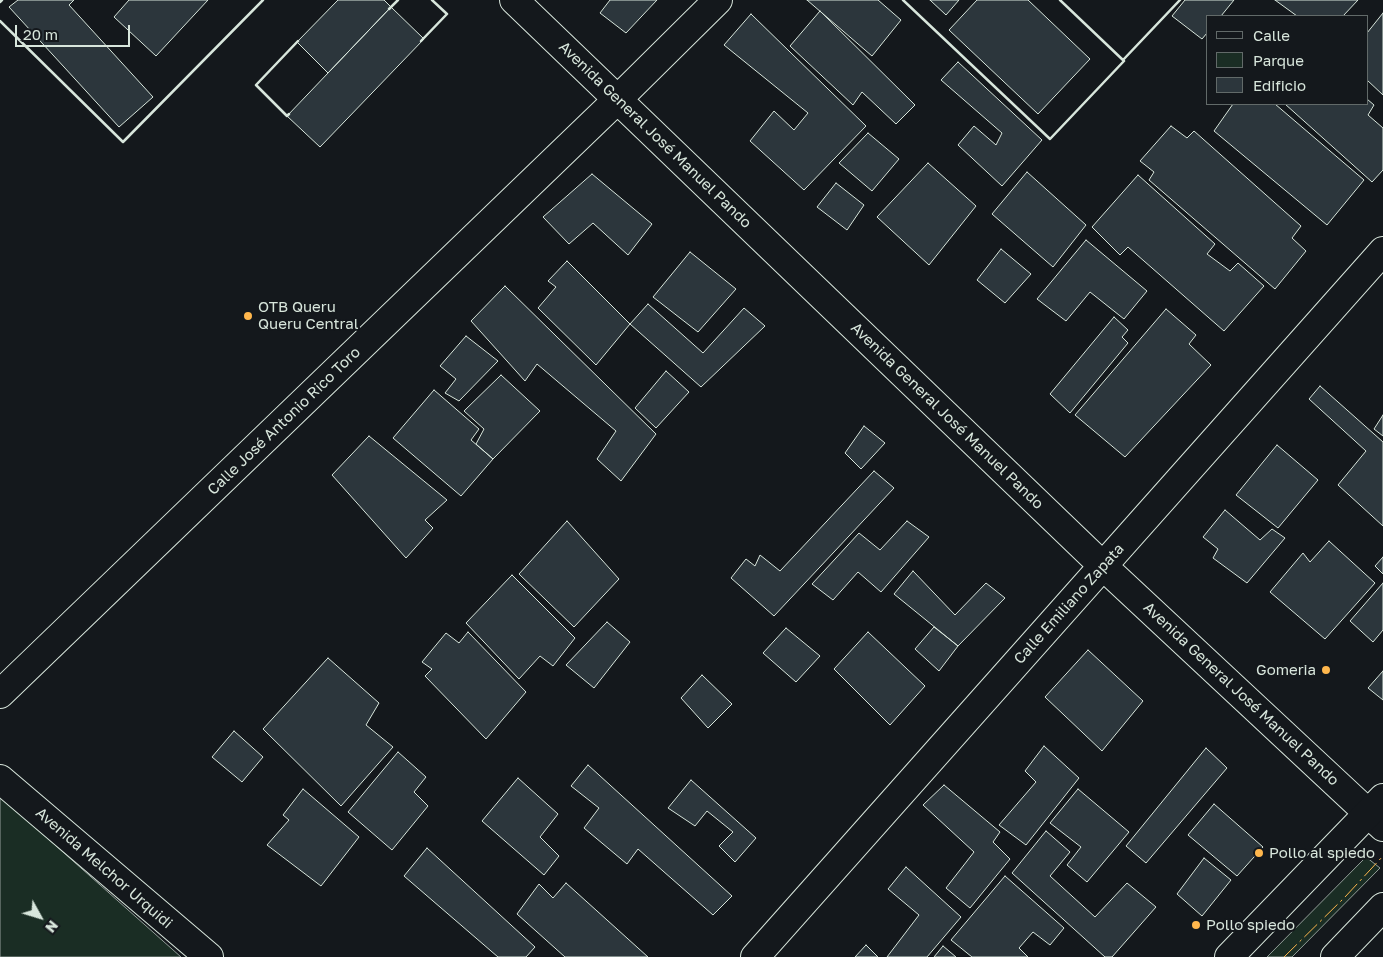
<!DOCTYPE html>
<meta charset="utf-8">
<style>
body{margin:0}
#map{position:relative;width:1383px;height:957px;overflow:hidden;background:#14181c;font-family:"Golos Text",sans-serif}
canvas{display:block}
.legend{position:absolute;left:1206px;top:15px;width:162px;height:90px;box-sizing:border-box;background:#14181c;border:1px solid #626a69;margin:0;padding:6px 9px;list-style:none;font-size:15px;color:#d8e6dc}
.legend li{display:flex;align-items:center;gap:10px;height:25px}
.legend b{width:25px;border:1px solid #626a69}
.north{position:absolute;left:15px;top:892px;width:50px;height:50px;-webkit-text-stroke:4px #14181c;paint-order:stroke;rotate:129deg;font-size:14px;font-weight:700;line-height:20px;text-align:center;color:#d8e6dc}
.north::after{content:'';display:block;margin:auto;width:18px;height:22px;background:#d8e6dc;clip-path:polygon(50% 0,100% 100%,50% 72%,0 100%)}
.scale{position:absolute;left:15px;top:25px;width:115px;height:22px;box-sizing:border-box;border:2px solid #d8e6dc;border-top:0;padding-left:6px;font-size:15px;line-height:18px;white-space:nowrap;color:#d8e6dc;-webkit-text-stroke:4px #14181c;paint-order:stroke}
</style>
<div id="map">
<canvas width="1383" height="957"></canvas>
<ul class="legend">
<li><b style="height:6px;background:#14181c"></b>Calle</li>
<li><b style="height:14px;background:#1a2d24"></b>Parque</li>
<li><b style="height:14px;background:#2c363c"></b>Edificio</li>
</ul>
<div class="north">N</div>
<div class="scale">20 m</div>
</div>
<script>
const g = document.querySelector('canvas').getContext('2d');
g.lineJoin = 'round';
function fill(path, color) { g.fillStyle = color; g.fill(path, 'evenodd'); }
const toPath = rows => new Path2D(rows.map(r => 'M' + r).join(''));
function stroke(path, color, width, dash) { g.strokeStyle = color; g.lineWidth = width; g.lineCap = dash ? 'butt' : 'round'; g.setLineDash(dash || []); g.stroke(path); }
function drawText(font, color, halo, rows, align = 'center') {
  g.font = font + ' "Golos Text",sans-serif'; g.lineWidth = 4; g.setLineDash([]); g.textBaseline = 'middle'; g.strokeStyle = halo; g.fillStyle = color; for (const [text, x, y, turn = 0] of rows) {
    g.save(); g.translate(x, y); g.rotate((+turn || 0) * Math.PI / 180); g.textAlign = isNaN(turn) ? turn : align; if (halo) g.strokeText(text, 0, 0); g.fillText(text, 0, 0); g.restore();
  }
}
const green = toPath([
 [0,796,181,957,0,957,0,796],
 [1366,857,1380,868,1292,957,1267,957,1366,857]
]);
fill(green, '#1a2d24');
stroke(green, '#939e99', 1);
const building = toPath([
 [18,0,74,0,69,5,153,97,119,127,9,7,18,0],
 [129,0,208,0,156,56,114,17,129,0],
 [338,0,384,0,391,7,328,73,297,42,338,0],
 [610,0,657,0,626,33,600,13,610,0],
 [807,0,878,0,901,20,872,56,807,0],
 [930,0,959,0,946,15,930,0],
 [977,0,1028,0,1090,59,1038,114,949,30,977,0],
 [1185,0,1234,0,1221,16,1207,16,1207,33,1202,39,1172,16,1185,0],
 [1275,0,1358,0,1343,16,1297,16,1275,0],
 [391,7,424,39,320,147,287,116,391,7],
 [820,11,915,105,896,124,862,92,853,105,790,46,820,11],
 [1383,13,1383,95,1367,80,1367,33,1383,13],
 [751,14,866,126,804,190,750,141,774,111,794,130,808,113,724,45,751,14],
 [958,62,1042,140,1002,186,958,145,974,126,996,145,1002,133,941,80,958,62],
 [1367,99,1374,105,1368,115,1383,128,1383,170,1372,182,1285,104,1367,104,1367,99],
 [1233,104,1275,104,1364,180,1327,225,1214,131,1233,104],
 [1171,126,1187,138,1194,131,1301,226,1292,238,1306,251,1275,289,1149,180,1154,172,1140,161,1171,126],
 [868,133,899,159,872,191,839,163,868,133],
 [928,163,976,206,929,265,877,217,928,163],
 [1027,172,1086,225,1053,267,992,214,1027,172],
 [592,174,652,224,628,255,593,223,569,244,543,217,592,174],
 [1138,175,1215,244,1207,254,1230,271,1238,263,1264,286,1224,331,1128,247,1120,255,1092,227,1138,175],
 [836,183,864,205,847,230,817,207,836,183],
 [1086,240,1147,291,1124,319,1090,292,1066,321,1037,299,1086,240],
 [1001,249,1031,274,1005,303,977,280,1001,249],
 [690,252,736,289,698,332,653,297,690,252],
 [567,261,630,324,596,365,538,308,556,287,548,281,567,261],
 [505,286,656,434,621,481,597,459,616,431,537,364,525,381,471,321,505,286],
 [648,304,703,353,744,308,765,326,701,387,630,324,648,304],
 [1166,309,1196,335,1189,344,1211,365,1125,457,1075,415,1166,309],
 [1114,317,1128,330,1122,337,1128,343,1070,413,1050,394,1114,317],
 [466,336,498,361,459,401,445,393,456,379,440,366,466,336],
 [666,371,689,392,656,428,635,408,666,371],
 [501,375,540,411,493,459,476,444,484,429,464,411,501,375],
 [1320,386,1383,442,1383,526,1338,485,1366,451,1309,399,1320,386],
 [434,390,479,429,471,440,493,459,461,496,393,438,434,390],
 [1383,415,1383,436,1374,429,1383,415],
 [864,426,885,443,861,469,845,453,864,426],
 [369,436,447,500,425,520,433,528,406,558,332,475,369,436],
 [1277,445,1318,480,1278,528,1236,495,1277,445],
 [874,471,894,488,774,616,731,578,746,559,755,566,760,555,780,571,874,471],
 [1225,510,1260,540,1272,529,1285,538,1247,583,1213,558,1218,549,1203,537,1225,510],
 [567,521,619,579,574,627,519,574,567,521],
 [907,521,929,537,881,592,858,572,833,600,812,584,859,533,880,550,907,521],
 [1329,541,1375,583,1325,639,1270,592,1303,553,1310,562,1329,541],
 [1383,557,1383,574,1375,566,1383,557],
 [913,571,955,615,986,583,1005,598,958,646,894,594,913,571],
 [512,575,575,638,553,666,540,656,519,679,466,623,512,575],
 [1383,583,1383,630,1373,642,1350,621,1383,583],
 [607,622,630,642,594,688,566,665,607,622],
 [934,627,958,646,939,671,915,649,934,627],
 [786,628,820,656,796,682,763,653,786,628],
 [468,632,526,692,486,739,425,676,432,669,422,662,446,633,459,643,468,632],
 [868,632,925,686,890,725,834,669,868,632],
 [1088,650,1143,701,1102,751,1045,697,1088,650],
 [328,658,379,703,366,725,393,747,341,806,263,729,328,658],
 [1383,671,1383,700,1368,688,1383,671],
 [702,675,732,704,708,728,681,698,702,675],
 [234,731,263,757,242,782,212,757,234,731],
 [1044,746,1079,778,1026,845,999,825,1036,782,1025,771,1044,746],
 [1206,748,1227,768,1146,863,1126,846,1206,748],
 [398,752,426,777,414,792,428,806,392,850,348,812,398,752],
 [588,765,732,896,713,915,638,849,627,864,584,828,599,808,571,786,588,765],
 [518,778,558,814,540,837,559,856,544,875,482,821,518,778],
 [691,780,756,838,735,862,719,846,733,832,707,811,695,826,668,808,691,780],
 [944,785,1000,832,993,842,1010,859,970,908,946,888,974,852,923,805,944,785],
 [303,789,359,837,321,886,267,845,289,820,283,815,303,789],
 [1078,789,1129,832,1087,882,1067,865,1081,847,1050,823,1078,789],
 [1214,804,1263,847,1237,876,1188,835,1214,804],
 [1046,831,1070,852,1050,876,1095,917,1127,883,1156,907,1112,957,1105,957,1012,873,1046,831],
 [427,848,535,947,526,957,498,957,404,876,427,848],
 [1204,858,1231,880,1202,916,1177,894,1204,858],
 [906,867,961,917,927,957,887,957,919,915,888,889,906,867],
 [1005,876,1064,928,1050,945,1033,932,1019,948,1028,957,972,957,951,940,1005,876],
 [566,883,648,957,565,957,517,914,539,884,553,898,566,883],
 [866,945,878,957,855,957,866,945],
 [943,946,956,957,934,957,943,946]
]);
fill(building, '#2c363c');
stroke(building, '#d8e6dc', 1);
const minor = toPath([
 [514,0,1103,566,1383,827],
 [0,694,618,99,718,0],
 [755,957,1383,251]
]);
const major = toPath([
 [0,779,209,957]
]);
const highway = toPath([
 [1229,957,1383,798],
 [1335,957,1383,907]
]);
stroke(minor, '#d8e6dc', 30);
stroke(major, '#d8e6dc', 30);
stroke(highway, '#d8e6dc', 30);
stroke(minor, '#14181c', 28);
stroke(major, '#14181c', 28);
stroke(highway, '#14181c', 28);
stroke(toPath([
 [903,0,1050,139,1124,61,1060,0],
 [0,2,2,0],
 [389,9,398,0],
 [0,21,123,142,263,0],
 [421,41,447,14,432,0],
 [1123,60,1180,0],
 [289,114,287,116,256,85,298,41]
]), '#d8e6dc', 2.5);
stroke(toPath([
 [1284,957,1345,897,1383,856]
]), '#ffb74d', 1, [18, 4, 2.5, 4]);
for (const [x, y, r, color] of [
 [248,316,5,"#ffb74d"],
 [1326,670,5,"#ffb74d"],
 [1259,853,5,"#ffb74d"],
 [1196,925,5,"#ffb74d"]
]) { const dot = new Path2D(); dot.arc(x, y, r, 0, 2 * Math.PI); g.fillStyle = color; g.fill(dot); stroke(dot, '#14181c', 2); }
drawText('15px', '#d8e6dc', '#14181c', [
 ["Avenida General José Manuel Pando",655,135,44],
 ["Avenida General José Manuel Pando",947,416,44],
 ["Calle José Antonio Rico Toro",284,421,-44],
 ["Calle Emiliano Zapata",1069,604,-48],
 ["Avenida General José Manuel Pando",1241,694,43],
 ["Avenida Melchor Urquidi",104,868,41]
]);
drawText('15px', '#d8e6dc', '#14181c', [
 ["OTB Queru",258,307],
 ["Queru Central",258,324],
 ["Gomeria",1316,670,"right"],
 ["Pollo al spiedo",1269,853],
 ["Pollo spiedo",1206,925]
], 'left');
</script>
